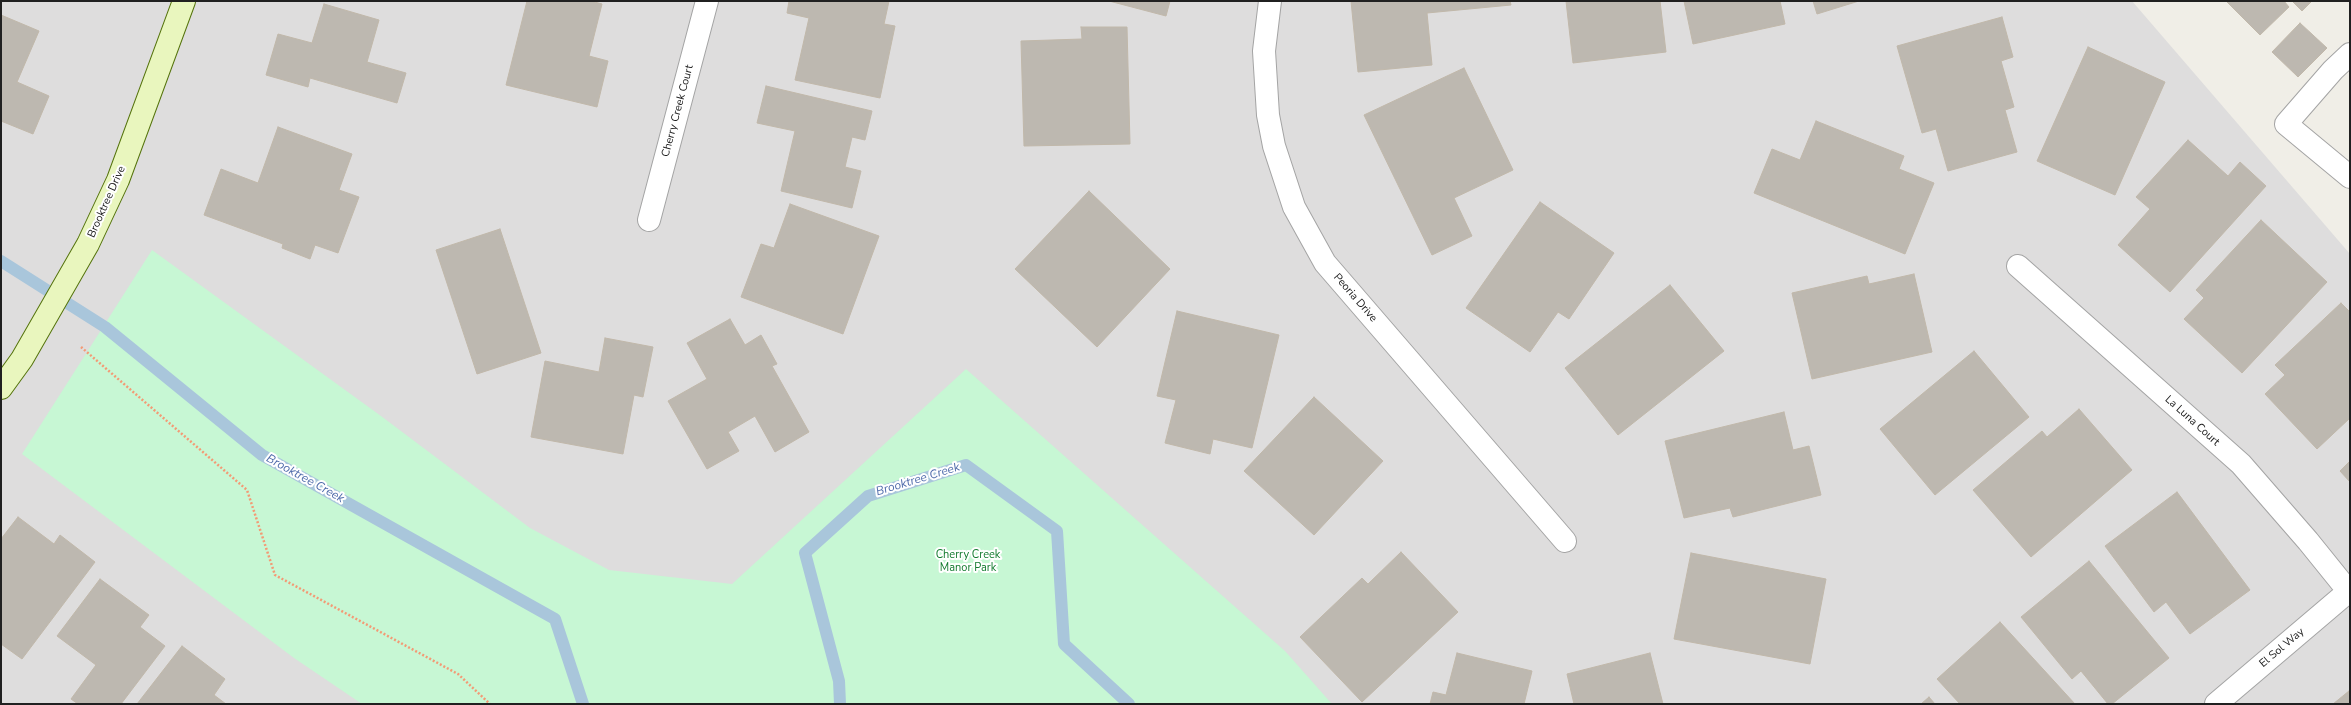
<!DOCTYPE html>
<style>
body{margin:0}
#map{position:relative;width:2351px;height:705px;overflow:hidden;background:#f0eee7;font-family:"Nunito Sans",sans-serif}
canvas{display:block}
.frame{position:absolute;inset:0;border:2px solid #202020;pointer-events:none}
</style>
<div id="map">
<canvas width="2351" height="705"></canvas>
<div class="frame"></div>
</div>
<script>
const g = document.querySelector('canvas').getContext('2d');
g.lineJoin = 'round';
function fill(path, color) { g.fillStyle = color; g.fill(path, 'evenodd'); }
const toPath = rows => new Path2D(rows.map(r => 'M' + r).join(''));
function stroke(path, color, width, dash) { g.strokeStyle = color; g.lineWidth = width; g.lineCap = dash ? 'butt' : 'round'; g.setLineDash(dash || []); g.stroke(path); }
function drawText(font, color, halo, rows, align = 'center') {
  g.font = font + ' "Nunito Sans",sans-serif'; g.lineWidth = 4; g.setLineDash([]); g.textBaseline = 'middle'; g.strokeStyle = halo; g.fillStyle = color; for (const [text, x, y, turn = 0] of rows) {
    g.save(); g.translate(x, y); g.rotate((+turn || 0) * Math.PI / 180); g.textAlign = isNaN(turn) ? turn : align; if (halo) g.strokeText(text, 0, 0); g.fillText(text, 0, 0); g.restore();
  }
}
fill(toPath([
 [1,1,2132,1,2350,254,2350,704,1,704]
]), '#dedddd');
fill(toPath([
 [152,250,381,416,530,528,609,570,732,584,966,369,1285,651,1332,704,362,704,294,658,22,454]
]), '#c7f7d4');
stroke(toPath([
 [1,261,105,327,262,455,555,619,583,704],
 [840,704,839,681,805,553,868,496,966,465,1057,531,1064,644,1129,704]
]), '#a9c6db', 12);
const building = toPath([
 [527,1,591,1,602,4,589,56,608,61,597,107,506,85,527,1],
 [789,1,889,1,884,24,895,26,880,98,795,80,809,18,787,13,789,1],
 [1109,1,1170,1,1166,16,1109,1],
 [1351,1,1510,1,1511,5,1427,13,1432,65,1358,72,1351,1],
 [1566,1,1660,1,1666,52,1573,63,1566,1],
 [1684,1,1780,1,1785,24,1693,44,1684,1],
 [1813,1,1859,1,1817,14,1813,1],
 [2226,1,2284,1,2289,7,2260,35,2226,1],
 [2292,1,2312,1,2302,11,2292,1],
 [324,4,379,20,367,62,406,73,397,103,310,78,308,87,266,75,278,34,312,43,324,4],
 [1,15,39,31,17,82,49,96,33,134,1,121,1,15],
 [2002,17,2013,57,2001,61,2014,107,2005,110,2017,152,1948,171,1936,129,1922,133,1897,46,2002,17],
 [2300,23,2327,48,2298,77,2272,52,2300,23],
 [1081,27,1127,27,1130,144,1024,146,1021,41,1082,39,1081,27],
 [2088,47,2165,82,2115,195,2037,161,2088,47],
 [1464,68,1513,170,1454,198,1472,236,1432,255,1364,115,1464,68],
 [766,86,872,111,865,140,852,137,845,167,861,171,852,208,781,191,795,131,757,123,766,86],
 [1816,121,1904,156,1899,169,1934,183,1905,254,1754,193,1772,149,1800,160,1816,121],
 [278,127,352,154,339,190,359,197,338,253,315,245,310,259,282,248,283,244,204,215,221,169,258,183,278,127],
 [2188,140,2228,176,2240,162,2266,186,2170,292,2118,245,2150,209,2136,197,2188,140],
 [1089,191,1170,269,1097,347,1015,269,1089,191],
 [1540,202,1614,253,1569,319,1558,312,1530,352,1466,308,1540,202],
 [790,204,879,236,843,334,741,297,761,244,774,248,790,204],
 [2261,220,2327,282,2242,373,2184,319,2204,298,2196,290,2261,220],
 [500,229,541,353,477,374,436,250,500,229],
 [1914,274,1932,352,1812,379,1792,293,1867,276,1869,284,1914,274],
 [1670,285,1724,351,1618,435,1565,368,1670,285],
 [2341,303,2350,312,2350,418,2317,449,2265,394,2285,375,2275,365,2341,303],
 [1177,311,1279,335,1252,448,1213,439,1210,454,1165,443,1176,400,1157,396,1177,311],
 [730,319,745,345,761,335,777,364,772,366,809,432,775,452,755,416,728,432,739,451,707,469,668,401,707,379,687,343,730,319],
 [605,338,653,347,643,397,634,395,623,454,531,437,545,361,599,372,605,338],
 [1974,351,2029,417,1935,495,1880,429,1974,351],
 [1314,397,1383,461,1314,535,1244,471,1314,397],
 [2079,409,2132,470,2031,557,1973,490,2042,431,2047,437,2079,409],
 [1784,412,1793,450,1809,446,1821,495,1733,517,1730,508,1684,518,1665,441,1784,412],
 [2350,461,2350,482,2340,471,2350,461],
 [2177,492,2250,590,2190,634,2166,602,2154,612,2105,546,2177,492],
 [18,517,54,544,60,535,95,562,22,659,1,644,1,539,18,517],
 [1401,552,1458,612,1362,702,1300,637,1362,578,1368,584,1401,552],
 [1691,553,1826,579,1810,664,1674,639,1691,553],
 [2089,561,2169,658,2112,704,2108,704,2081,671,2072,679,2021,617,2089,561],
 [100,579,149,615,140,627,165,646,121,704,78,704,71,699,96,665,57,636,100,579],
 [2000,622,2075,704,1960,704,1937,679,2000,622],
 [182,646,225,679,214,695,226,704,137,704,182,646],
 [1457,653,1532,671,1524,704,1430,704,1433,692,1446,695,1457,653],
 [1650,653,1663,704,1574,704,1567,674,1650,653],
 [2349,691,2350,704,2333,704,2349,691],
 [1929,697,1935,704,1921,704,1929,697]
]);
fill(building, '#bdb8b0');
stroke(building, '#c1b8aa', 1);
const street = toPath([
 [1270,1,1264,51,1268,115,1274,146,1294,207,1325,263,1565,541],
 [2350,54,2333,70,2286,124,2350,177],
 [649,220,707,1],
 [2018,266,2241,464,2308,541,2350,593],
 [2216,704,2349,591]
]);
const secondary = toPath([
 [1,388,22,359,88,244,118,180,184,1]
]);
stroke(street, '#a4a4a4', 24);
stroke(secondary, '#54730b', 24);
stroke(toPath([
 [81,347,247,490,275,575,458,674,490,704]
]), '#f39a75', 2.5, [2, 2]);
stroke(street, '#fff', 22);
stroke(secondary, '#e9f6be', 22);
drawText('11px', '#202020', '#fff', [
 ["Cherry Creek Court",678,111,-75],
 ["Brooktree Drive",107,202,-66],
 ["Peoria Drive",1355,298,49],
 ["La Luna Court",2192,421,42],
 ["El Sol Way",2282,648,-40]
]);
drawText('11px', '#127a2e', '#fff', [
 ["Cherry Creek",968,555],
 ["Manor Park",968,568]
]);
drawText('italic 12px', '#506cab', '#fff', [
 ["Brooktree Creek",305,479,29],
 ["Brooktree Creek",918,480,-17]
]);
</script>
